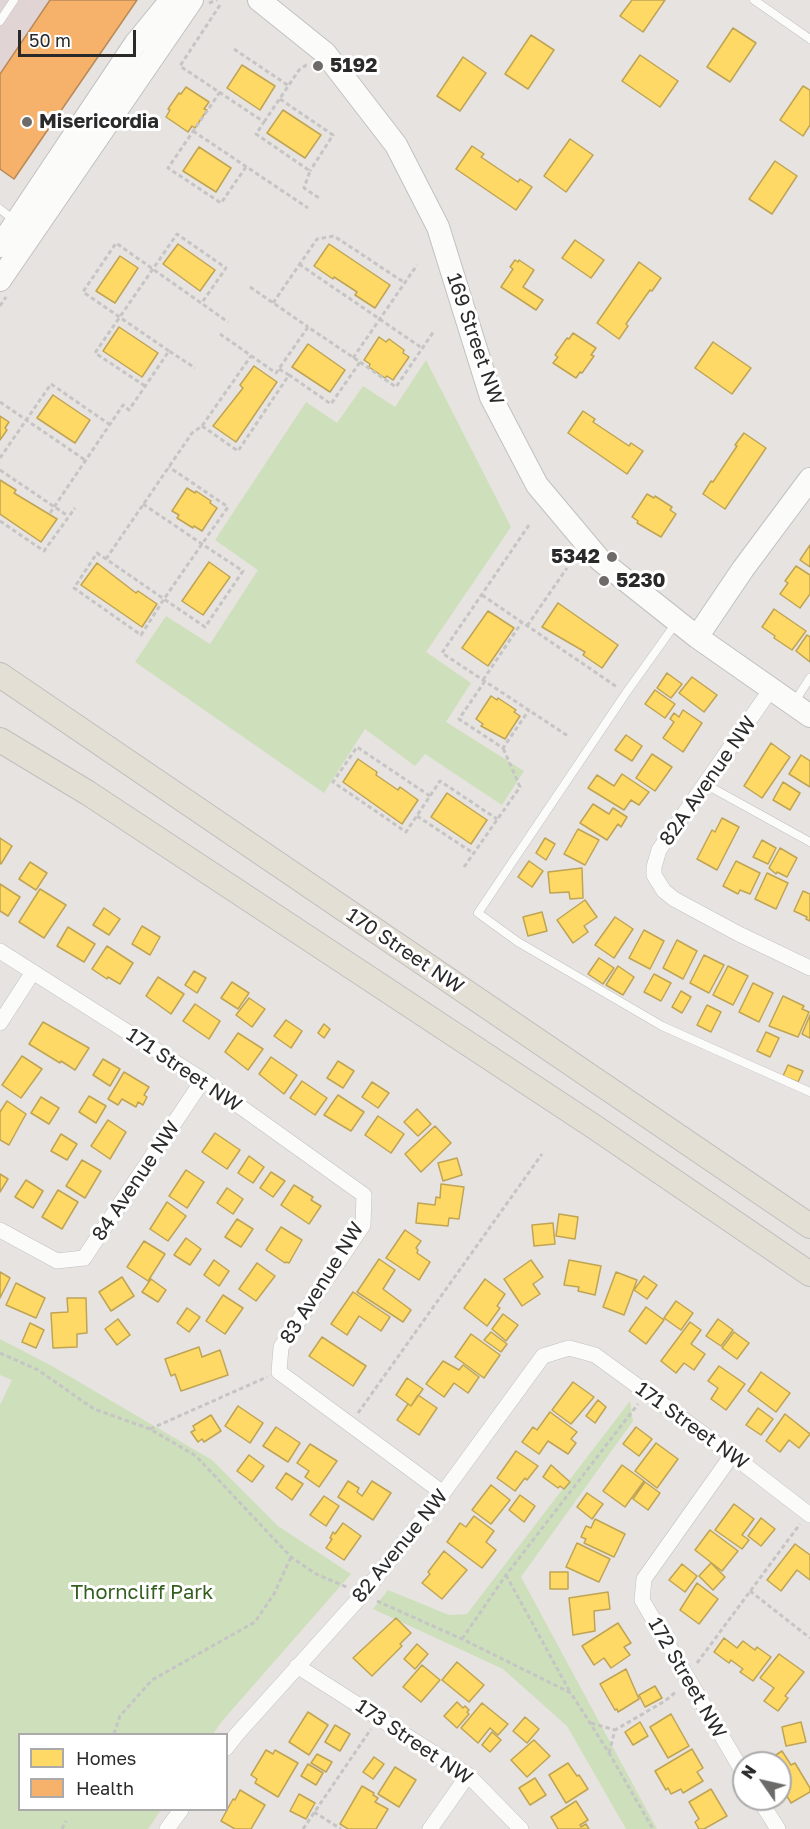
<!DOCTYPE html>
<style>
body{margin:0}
#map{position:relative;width:810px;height:1829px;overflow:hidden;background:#e7e3e0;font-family:"Golos Text",sans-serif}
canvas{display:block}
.legend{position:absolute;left:18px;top:1733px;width:210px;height:78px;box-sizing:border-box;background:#fff;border:2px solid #aaa;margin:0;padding:8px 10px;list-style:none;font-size:18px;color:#2a2a2a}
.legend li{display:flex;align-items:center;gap:12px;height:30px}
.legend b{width:30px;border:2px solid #aaa}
.north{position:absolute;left:732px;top:1751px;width:60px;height:60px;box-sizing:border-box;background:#fff;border:2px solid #aaa;border-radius:50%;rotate:304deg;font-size:16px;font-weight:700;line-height:24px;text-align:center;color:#2a2a2a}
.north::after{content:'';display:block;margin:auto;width:21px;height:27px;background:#6c6b6a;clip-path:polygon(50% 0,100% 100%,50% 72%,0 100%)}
.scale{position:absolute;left:18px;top:30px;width:118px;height:27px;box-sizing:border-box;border:3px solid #2a2a2a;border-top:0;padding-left:8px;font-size:18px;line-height:21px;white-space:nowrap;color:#2a2a2a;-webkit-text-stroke:4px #fff;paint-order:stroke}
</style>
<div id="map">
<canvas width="810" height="1829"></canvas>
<ul class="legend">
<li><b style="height:16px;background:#ffd966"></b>Homes</li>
<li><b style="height:16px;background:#f6b26b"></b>Health</li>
</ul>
<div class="north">N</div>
<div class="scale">50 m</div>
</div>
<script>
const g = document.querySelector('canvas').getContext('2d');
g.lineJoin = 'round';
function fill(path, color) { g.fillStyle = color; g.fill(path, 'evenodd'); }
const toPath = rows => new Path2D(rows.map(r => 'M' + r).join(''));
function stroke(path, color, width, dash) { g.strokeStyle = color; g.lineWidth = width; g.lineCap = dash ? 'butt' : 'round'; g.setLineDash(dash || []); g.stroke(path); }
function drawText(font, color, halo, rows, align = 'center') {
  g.font = font + ' "Golos Text",sans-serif'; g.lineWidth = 6; g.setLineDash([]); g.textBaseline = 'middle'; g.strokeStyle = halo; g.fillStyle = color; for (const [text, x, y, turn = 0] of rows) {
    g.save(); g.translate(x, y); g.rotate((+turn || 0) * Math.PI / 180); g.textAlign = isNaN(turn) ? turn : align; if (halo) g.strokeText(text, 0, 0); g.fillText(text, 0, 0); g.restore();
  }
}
fill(toPath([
 [0,0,85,0,0,122]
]), '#e0d4d4');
fill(toPath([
 [426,360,511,527,426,652,471,683,446,722,524,771,502,805,425,754,415,766,365,729,324,793,135,662,166,616,210,644,258,570,215,540,306,402,337,423,363,386,395,407],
 [0,1339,52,1366,212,1460,278,1526,351,1574,223,1720,213,1734,20,1734,20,1810,161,1810,148,1829,0,1829,0,1405,12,1380,0,1375],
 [630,1401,633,1421,521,1577,657,1829,626,1829,567,1726,503,1669,373,1609,388,1590,449,1615,467,1614]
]), '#cedfbc');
const homes = toPath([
 [632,0,665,0,643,32,620,16,632,0],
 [733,28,756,43,730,82,707,67,733,28],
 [531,35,554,50,528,89,505,74,531,35],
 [640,55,678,81,660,107,622,81,640,55],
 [463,57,486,73,460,111,437,96,463,57],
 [242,65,275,86,260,110,227,88,242,65],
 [803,86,810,90,810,125,803,136,780,120,803,86],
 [186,87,209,102,204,109,207,110,195,128,192,126,188,132,166,117,170,110,168,109,179,93,181,94,186,87],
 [283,110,321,135,305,158,267,133,283,110],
 [570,139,593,155,566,192,544,176,570,139],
 [472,146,484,154,481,157,518,182,520,179,532,187,516,210,456,169,472,146],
 [199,147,231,168,216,192,183,171,199,147],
 [775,161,797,176,772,214,749,199,775,161],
 [575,240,604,260,591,278,562,258,575,240],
 [178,244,215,270,200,291,163,264,178,244],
 [329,244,390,285,375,308,355,295,357,292,334,277,333,279,314,266,329,244],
 [120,256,138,268,115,303,96,291,120,256],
 [515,260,518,262,519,260,534,270,523,287,543,300,536,310,501,287,513,269,510,267,515,260],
 [639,262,661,278,652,291,650,290,626,324,628,326,619,339,597,323,639,262],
 [119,327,158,353,142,377,103,351,119,327],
 [573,333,596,348,591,355,594,356,582,373,580,372,576,378,553,363,558,357,555,355,567,338,569,339,573,333],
 [379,337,386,342,389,339,404,350,403,353,409,357,393,380,387,376,385,378,369,367,370,364,364,360,379,337],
 [713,342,751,368,732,394,695,368,713,342],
 [308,344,345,370,330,392,292,367,308,344],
 [254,366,277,382,236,442,213,426,243,388,240,385,254,366],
 [53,395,90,420,75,443,37,418,53,395],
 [583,411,595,419,593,422,629,446,631,443,643,451,627,474,568,433,583,411],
 [0,416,9,422,5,428,7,430,0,440,0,416],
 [744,433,766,448,725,509,703,494,711,481,713,482,737,446,735,445,744,433],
 [0,480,16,490,14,493,57,519,41,542,0,514,0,480],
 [187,488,195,493,196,491,211,501,210,503,217,508,202,531,194,526,193,528,177,518,179,515,172,511,187,488],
 [647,494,654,498,655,496,672,507,670,510,676,514,661,537,637,523,638,521,632,517,647,494],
 [810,545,810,567,800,560,810,545],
 [209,562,230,577,203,615,182,601,209,562],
 [97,563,136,593,138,591,157,604,142,627,81,585,97,563],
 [796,566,810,575,810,594,800,608,780,594,788,583,785,581,796,566],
 [558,603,618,645,602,668,583,655,585,652,542,627,558,603],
 [774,609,806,631,792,650,774,638,775,636,762,627,774,609],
 [488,611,514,628,488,666,462,648,488,611],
 [807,635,810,637,810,662,796,651,807,635],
 [667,673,682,684,671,698,657,688,667,673],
 [692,677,717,695,704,712,679,693,692,677],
 [655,690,675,704,665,718,645,704,655,690],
 [491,696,497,700,498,698,516,710,514,712,520,716,505,739,481,726,483,724,476,719,491,696],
 [683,710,702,723,683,752,663,738,674,722,670,719,674,713,679,717,683,710],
 [626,735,642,746,632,761,615,750,626,735],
 [771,743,790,757,762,798,744,786,771,743],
 [652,754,672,767,655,791,636,778,652,754],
 [801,755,810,761,810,787,789,774,801,755],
 [358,759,377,772,376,775,398,790,400,787,418,800,402,824,343,782,358,759],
 [622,774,649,792,639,805,631,800,624,810,588,788,597,775,614,786,622,774],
 [783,782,800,793,790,810,773,800,783,782],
 [447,793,487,820,471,844,431,817,447,793],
 [593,804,609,814,613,808,627,817,621,827,618,824,607,840,580,823,593,804],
 [722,818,739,827,717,870,697,859,712,830,715,832,722,818],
 [578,829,599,840,585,865,564,854,578,829],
 [0,838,12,846,1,864,0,863,0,838],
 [545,838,555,844,546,860,536,853,545,838],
 [762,840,776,848,768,864,753,857,762,840],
 [780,848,797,858,787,877,777,872,776,874,769,868,780,848],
 [529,861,543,871,532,887,518,877,529,861],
 [736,861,760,873,750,894,740,890,738,894,723,886,736,861],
 [30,862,47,873,36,890,19,879,30,862],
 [582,868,583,898,570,899,569,892,550,893,548,872,582,868],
 [767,873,788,883,776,909,755,899,767,873],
 [0,884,20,897,8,916,0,911,0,884],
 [40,889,66,905,44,938,19,922,40,889],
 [803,891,810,894,810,921,806,919,807,917,794,911,803,891],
 [585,900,597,917,584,926,588,932,573,943,557,920,585,900],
 [104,908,120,919,109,935,93,925,104,908],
 [542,912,547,931,528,936,523,917,542,912],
 [615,917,633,929,614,958,595,945,615,917],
 [142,926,160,937,150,955,132,944,142,926],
 [68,927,95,944,84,962,57,946,68,927],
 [644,930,664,941,650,969,629,958,644,930],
 [677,940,697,951,683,979,663,968,677,940],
 [107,946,133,963,120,984,108,977,107,979,92,969,107,946],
 [704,955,724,965,709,993,690,983,704,955],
 [599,958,614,968,603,984,588,974,599,958],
 [618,966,634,977,623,995,606,985,618,966],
 [728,966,748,976,733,1005,713,995,728,966],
 [194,971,206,978,197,993,185,985,194,971],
 [654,974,671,983,661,1001,644,992,654,974],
 [158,977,184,994,171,1014,146,996,158,977],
 [232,982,249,993,238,1009,221,998,232,982],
 [753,983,773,993,759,1022,739,1012,753,983],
 [681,991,691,997,682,1013,672,1007,681,991],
 [783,996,804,1006,802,1009,809,1012,798,1037,769,1026,783,996],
 [249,998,265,1009,252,1027,236,1015,249,998],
 [195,1004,220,1021,209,1039,183,1021,195,1004],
 [707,1005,721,1012,711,1032,697,1025,707,1005],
 [810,1015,810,1038,802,1034,810,1015],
 [286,1020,302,1031,291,1048,274,1036,286,1020],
 [43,1022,89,1048,75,1070,61,1061,60,1063,29,1044,43,1022],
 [324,1024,330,1029,324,1038,318,1033,324,1024],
 [766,1032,779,1038,770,1057,757,1051,766,1032],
 [238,1033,263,1049,248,1070,225,1052,238,1033],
 [22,1056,42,1069,21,1098,2,1085,22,1056],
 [271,1057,297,1075,284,1094,259,1074,271,1057],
 [103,1059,120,1069,110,1086,93,1075,103,1059],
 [338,1061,354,1071,343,1088,327,1078,338,1061],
 [788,1065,803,1071,798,1082,783,1076,788,1065],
 [124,1072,149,1087,144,1095,147,1097,143,1105,138,1102,136,1107,122,1099,118,1105,108,1099,124,1072],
 [302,1081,327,1098,315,1115,290,1098,302,1081],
 [372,1082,389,1093,378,1108,362,1097,372,1082],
 [338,1095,364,1112,351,1131,324,1115,338,1095],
 [89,1096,106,1106,96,1123,79,1112,89,1096],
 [41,1097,59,1108,49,1124,31,1113,41,1097],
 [7,1101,26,1114,9,1145,0,1140,0,1112,7,1101],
 [417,1109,431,1124,418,1136,404,1122,417,1109],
 [378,1116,404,1134,391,1153,365,1135,378,1116],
 [108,1120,126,1132,110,1159,91,1146,108,1120],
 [435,1126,451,1143,421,1172,405,1154,435,1126],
 [215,1133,240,1150,227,1169,202,1152,215,1133],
 [61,1134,77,1144,67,1160,51,1151,61,1134],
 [249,1156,264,1167,253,1183,238,1173,249,1156],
 [457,1158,462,1175,443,1181,438,1163,457,1158],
 [82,1160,101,1171,85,1198,66,1186,82,1160],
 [186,1170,204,1182,187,1208,169,1196,186,1170],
 [271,1172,285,1181,273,1197,260,1188,271,1172],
 [0,1174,8,1179,0,1192,0,1174],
 [26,1180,43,1191,33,1208,15,1197,26,1180],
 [441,1184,464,1187,459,1219,449,1218,448,1226,416,1223,418,1203,435,1205,436,1197,440,1198,441,1184],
 [294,1185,313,1197,311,1200,321,1206,309,1224,281,1205,294,1185],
 [227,1188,243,1199,233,1214,217,1203,227,1188],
 [58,1190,78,1202,62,1229,42,1217,58,1190],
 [167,1202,186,1216,168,1241,150,1229,167,1202],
 [559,1214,578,1217,575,1239,556,1236,559,1214],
 [237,1219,253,1229,241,1247,225,1237,237,1219],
 [553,1223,555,1244,534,1246,532,1225,553,1223],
 [281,1227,302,1240,289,1263,286,1262,285,1263,266,1250,281,1227],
 [405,1230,421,1241,416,1248,418,1250,417,1253,430,1262,419,1280,386,1258,405,1230],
 [186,1238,201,1249,190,1265,174,1255,186,1238],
 [144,1241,165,1254,148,1281,127,1267,144,1241],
 [379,1259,395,1270,383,1289,411,1310,403,1322,357,1292,379,1259],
 [214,1260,229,1271,219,1286,204,1275,214,1260],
 [531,1260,543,1277,533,1284,540,1294,522,1306,504,1279,531,1260],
 [569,1260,601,1266,595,1295,578,1291,579,1287,564,1285,569,1260],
 [257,1263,275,1276,256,1301,239,1289,257,1263],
 [0,1272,10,1278,0,1298,0,1272],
 [616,1272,637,1280,624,1315,603,1307,616,1272],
 [644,1276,657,1285,647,1299,634,1290,644,1276],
 [122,1277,134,1296,111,1311,99,1292,122,1277],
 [151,1279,166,1290,158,1302,142,1292,151,1279],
 [485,1279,505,1294,497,1306,500,1308,487,1326,464,1308,485,1279],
 [16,1283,45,1298,36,1318,6,1305,16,1283],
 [353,1292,390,1317,381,1331,359,1316,347,1335,331,1324,353,1292],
 [223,1295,243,1308,225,1334,206,1321,223,1295],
 [67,1298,86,1298,87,1333,77,1334,77,1347,53,1348,51,1313,68,1312,67,1298],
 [676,1301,693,1313,681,1330,664,1318,676,1301],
 [646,1307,664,1320,646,1344,629,1331,646,1307],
 [187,1308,200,1317,189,1332,177,1323,187,1308],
 [503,1314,518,1325,506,1341,492,1329,503,1314],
 [118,1319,130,1335,117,1345,105,1329,118,1319],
 [718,1319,733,1330,721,1346,706,1336,718,1319],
 [690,1322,701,1330,691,1344,705,1354,694,1370,684,1363,676,1373,661,1361,690,1322],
 [30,1323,44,1330,36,1348,22,1342,30,1323],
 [491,1332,507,1344,501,1352,484,1340,491,1332],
 [734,1332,749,1343,737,1359,722,1348,734,1332],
 [471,1334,500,1355,484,1378,455,1357,471,1334],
 [322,1337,366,1366,353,1386,309,1356,322,1337],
 [199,1347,202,1357,220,1350,228,1375,181,1391,175,1374,171,1376,165,1359,199,1347],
 [443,1361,459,1370,463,1365,479,1377,468,1393,454,1383,444,1397,426,1384,443,1361],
 [719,1366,745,1384,726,1410,711,1399,718,1388,708,1381,719,1366],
 [761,1372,790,1393,776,1412,748,1391,761,1372],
 [407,1378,423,1389,411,1406,396,1395,407,1378],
 [573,1382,594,1397,571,1424,552,1410,573,1382],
 [418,1395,437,1408,419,1435,397,1420,408,1404,411,1406,418,1395],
 [598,1400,606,1407,595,1423,586,1416,598,1400],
 [238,1406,263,1423,250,1443,225,1426,238,1406],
 [758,1408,773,1419,761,1435,746,1425,758,1408],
 [550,1412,577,1432,571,1439,576,1443,568,1454,548,1441,539,1454,522,1442,533,1427,537,1430,550,1412],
 [785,1414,810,1434,799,1448,789,1440,780,1452,766,1441,785,1414],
 [211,1415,221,1431,204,1442,202,1439,198,1442,191,1432,195,1430,193,1426,211,1415],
 [276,1427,300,1443,288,1462,263,1446,276,1427],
 [636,1427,652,1439,639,1456,623,1444,636,1427],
 [656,1443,678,1459,657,1488,635,1471,656,1443],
 [310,1444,337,1461,319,1487,305,1477,309,1471,297,1463,310,1444],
 [516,1451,538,1466,527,1480,525,1478,515,1491,497,1478,516,1451],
 [249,1455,264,1466,252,1482,237,1471,249,1455],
 [551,1465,570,1482,564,1489,560,1486,558,1488,543,1477,551,1465],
 [622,1465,644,1481,625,1507,603,1491,622,1465],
 [286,1473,303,1484,292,1500,276,1488,286,1473],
 [348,1481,359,1488,357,1492,362,1496,372,1481,391,1493,373,1520,338,1497,348,1481],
 [645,1482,660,1493,648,1510,633,1499,645,1482],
 [491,1485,510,1500,491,1524,472,1510,491,1485],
 [587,1493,603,1504,592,1519,577,1507,587,1493],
 [520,1495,535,1506,524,1522,509,1510,520,1495],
 [324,1496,339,1506,326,1526,310,1515,324,1496],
 [734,1504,754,1519,742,1535,749,1540,742,1549,715,1530,734,1504],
 [474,1516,494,1531,486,1542,496,1550,482,1568,447,1542,460,1523,466,1527,474,1516],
 [761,1518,775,1529,761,1546,748,1536,761,1518],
 [595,1519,625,1534,614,1557,584,1543,586,1539,581,1537,586,1526,591,1528,595,1519],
 [343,1523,361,1536,344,1560,326,1548,332,1539,330,1538,333,1532,335,1534,343,1523],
 [710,1530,738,1551,722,1571,695,1550,710,1530],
 [577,1543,610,1559,599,1582,566,1567,577,1543],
 [795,1544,810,1555,810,1580,797,1570,781,1591,767,1580,795,1544],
 [444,1551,467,1570,442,1599,422,1583,430,1574,428,1572,444,1551],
 [711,1563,725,1577,713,1590,699,1576,711,1563],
 [682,1564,697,1576,685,1592,669,1580,682,1564],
 [550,1572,568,1572,568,1589,550,1589,550,1572],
 [697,1583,718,1599,699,1624,680,1610,697,1583],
 [608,1592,610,1609,594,1611,595,1631,573,1635,569,1598,608,1592],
 [396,1618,411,1633,400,1644,402,1646,372,1676,353,1658,396,1618],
 [618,1623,631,1643,624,1647,630,1655,611,1668,604,1658,594,1665,582,1646,618,1623],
 [724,1638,737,1648,743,1641,755,1650,757,1647,771,1657,753,1681,740,1672,743,1669,731,1660,729,1663,714,1652,724,1638],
 [417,1644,428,1654,415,1669,404,1659,417,1644],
 [779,1654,804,1672,785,1696,788,1698,778,1711,764,1701,774,1688,760,1678,779,1654],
 [457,1662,484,1685,469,1702,442,1680,457,1662],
 [422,1665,440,1680,421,1702,403,1687,422,1665],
 [626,1669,639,1699,618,1712,617,1709,615,1710,600,1684,626,1669],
 [655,1686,662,1698,645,1707,639,1695,655,1686],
 [457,1702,463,1708,465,1706,469,1710,467,1712,469,1714,457,1728,444,1716,457,1702],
 [482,1703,508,1724,498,1735,490,1728,478,1743,461,1728,482,1703],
 [308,1712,328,1725,309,1755,289,1742,308,1712],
 [671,1714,689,1746,668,1758,650,1727,671,1714],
 [525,1717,539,1729,527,1743,513,1731,525,1717],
 [640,1722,648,1736,633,1745,625,1732,640,1722],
 [801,1722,806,1742,786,1746,782,1727,801,1722],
 [335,1725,350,1734,340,1751,325,1742,335,1725],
 [492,1732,501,1740,490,1752,482,1745,492,1732],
 [534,1740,550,1756,527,1777,511,1760,534,1740],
 [692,1749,703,1768,697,1772,703,1781,683,1793,681,1789,671,1794,668,1788,666,1790,655,1771,692,1749],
 [266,1750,273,1754,275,1750,298,1763,278,1797,255,1783,257,1779,251,1775,266,1750],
 [782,1751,791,1765,795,1763,810,1788,810,1792,791,1803,780,1784,780,1763,770,1763,768,1760,782,1751],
 [317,1754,332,1762,326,1772,311,1763,317,1754],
 [374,1757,384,1764,373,1779,363,1772,374,1757],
 [568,1763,577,1776,579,1775,588,1789,566,1803,549,1775,568,1763],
 [308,1764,323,1773,316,1785,301,1776,308,1764],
 [395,1767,416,1780,399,1807,378,1794,395,1767],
 [535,1778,546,1795,530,1805,519,1788,535,1778],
 [362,1786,374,1793,373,1795,378,1798,375,1802,388,1809,376,1829,348,1829,340,1824,362,1786],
 [711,1789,727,1816,704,1829,699,1829,695,1822,699,1819,689,1802,711,1789],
 [240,1790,265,1805,251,1829,235,1829,221,1821,233,1799,235,1800,240,1790],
 [299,1794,315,1803,306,1819,290,1811,299,1794],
 [576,1801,588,1820,580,1825,581,1827,586,1824,589,1829,558,1829,551,1817,576,1801]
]);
fill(homes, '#ffd966');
stroke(homes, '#bfa454', 1.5);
const health = toPath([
 [50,0,137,0,14,179,0,169,0,74,50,0]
]);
fill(health, '#f6b26b');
stroke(health, '#b98958', 1.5);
const lane = toPath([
 [754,0,810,39],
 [0,21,14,0],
 [0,209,15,221],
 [676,623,626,693,478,913,518,942,662,1026,810,1092],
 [795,701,810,678],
 [705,784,810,842]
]);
const street = toPath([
 [771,689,659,850,654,867,654,875,664,891,674,899,739,934,810,968],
 [0,951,203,1080,364,1195,363,1225,281,1347,279,1372,443,1493],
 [0,1023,33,972],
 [0,1230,57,1261,84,1258,203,1080],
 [732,1455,644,1579,642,1600,744,1774],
 [297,1666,468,1775,521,1829],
 [226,1748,237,1734,363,1594,443,1493,543,1356,569,1348,595,1355,732,1455,810,1515],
 [759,1799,778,1829],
 [167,1829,181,1810],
 [430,1829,468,1775]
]);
const secondary = toPath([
 [259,0,325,53,396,145,438,227,491,397,537,485,600,560,697,637,810,716],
 [0,246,135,44,171,0],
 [0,280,192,0],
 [697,637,743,569,810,479]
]);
const primary = toPath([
 [0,675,810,1226],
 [0,740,88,793,596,1128,810,1274]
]);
stroke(lane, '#c1c1c1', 9);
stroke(street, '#c1c1c1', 16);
stroke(secondary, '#c1c1c1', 24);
stroke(primary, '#bfbebd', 26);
stroke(toPath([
 [209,3,217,0],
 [220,5,180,66,264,122,256,134,310,171,304,188,319,198],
 [234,49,289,86],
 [220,92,168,168,221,203,246,167],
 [280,99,333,135,310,171],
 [264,122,299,70,308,64],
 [193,131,308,208],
 [299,264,422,348],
 [250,287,308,327],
 [273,303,317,239,334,236,405,283],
 [0,306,6,297],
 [169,351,83,292,116,243,228,322],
 [353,358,417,265],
 [360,362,396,387,434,331],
 [279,369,289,375],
 [145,386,95,353,177,234,226,268,201,304],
 [0,402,85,460],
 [202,426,238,451,289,375,331,404,360,362,308,327,276,373,220,334],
 [0,458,51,384,109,424],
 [0,470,68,516],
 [143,504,202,544,243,571,205,627,164,599,106,559,97,553,74,588,141,635,164,599,202,544,228,507,169,467],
 [50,513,123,405,129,410,169,351,195,368],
 [0,521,44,551,75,508],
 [529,525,442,653,568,736],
 [106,559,192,433,202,426,251,356],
 [482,595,617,687],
 [527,626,567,568],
 [483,680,522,622],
 [485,681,459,719,503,748,529,710],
 [430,796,357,747,333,782,406,832,440,781,497,819],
 [417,816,473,853],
 [464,867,520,787,503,748],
 [0,1353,38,1370,94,1409,150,1429,196,1456,291,1557,316,1574,349,1588],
 [358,1413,542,1154],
 [150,1429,267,1377],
 [506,1575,570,1692],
 [750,1591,810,1638],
 [377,1601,462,1639,571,1693,609,1753,653,1829],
 [462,1639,506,1575,638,1404],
 [697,1663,800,1524],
 [591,1723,615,1730],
 [114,1734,120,1716,152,1680,255,1622,274,1594,291,1557],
 [609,1753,615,1730,665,1701,677,1691],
 [314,1812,341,1829],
 [62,1829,66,1821],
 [303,1829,371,1729]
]), '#c6c5c5', 3, [4.5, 3]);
stroke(lane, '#fbfbfa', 8);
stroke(street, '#fbfbfa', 15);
stroke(secondary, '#fbfbfa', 22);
stroke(primary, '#e4dfd5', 24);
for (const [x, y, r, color] of [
 [318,66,6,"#6c6b6a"],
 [27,122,6,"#6c6b6a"],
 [612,557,6,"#6c6b6a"],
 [604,581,6,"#6c6b6a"]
]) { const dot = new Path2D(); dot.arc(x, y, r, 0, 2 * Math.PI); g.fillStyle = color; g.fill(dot); stroke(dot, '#fff', 2); }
drawText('bold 20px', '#2a2a2a', '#fff', [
 ["5192",330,66],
 ["Misericordia",39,122],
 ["5342",600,557,"right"],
 ["5230",616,581]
], 'left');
drawText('20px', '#2a2a2a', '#fff', [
 ["169 Street NW",475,339,71],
 ["82A Avenue NW",708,781,-55],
 ["170 Street NW",405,951,34],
 ["171 Street NW",184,1070,34],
 ["84 Avenue NW",136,1181,-56],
 ["83 Avenue NW",322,1283,-58],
 ["171 Street NW",692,1426,36],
 ["82 Avenue NW",400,1546,-51],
 ["172 Street NW",687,1678,60],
 ["173 Street NW",414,1742,34]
]);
drawText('20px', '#345f21', '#fff', [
 ["Thorncliff Park",142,1593]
]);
</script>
